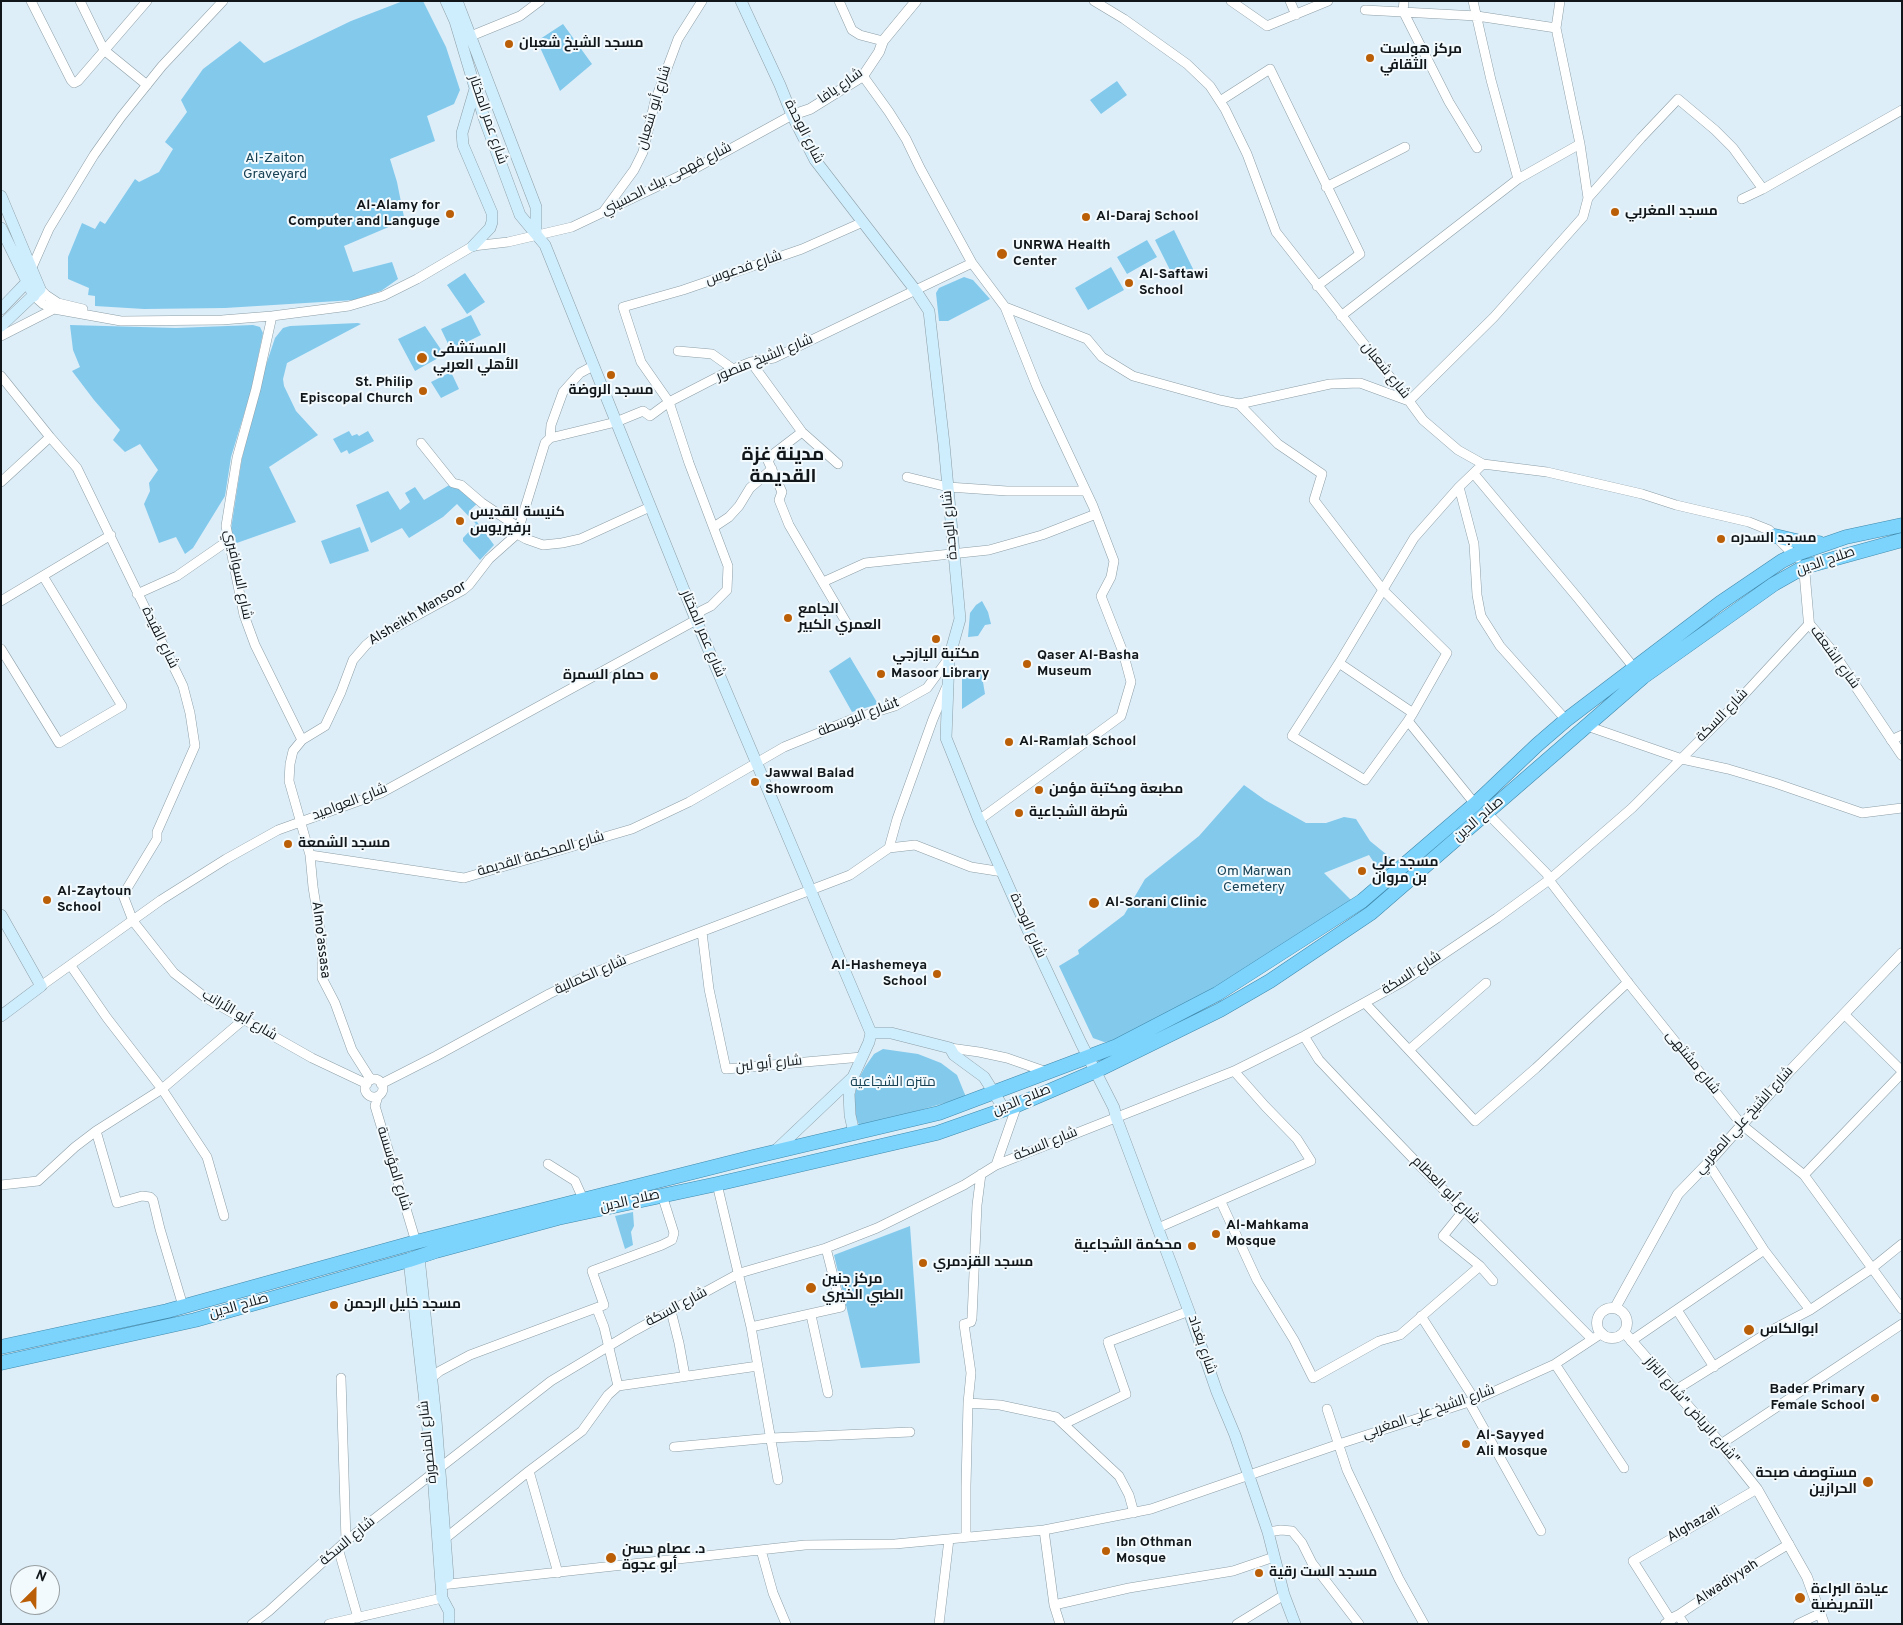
<!DOCTYPE html>
<meta charset="utf-8">
<style>
body{margin:0}
#map{position:relative;width:1903px;height:1625px;overflow:hidden;background:#ddeef8;font-family:Overpass,sans-serif}
canvas{display:block}
.frame{position:absolute;inset:0;border:2px solid #101619;pointer-events:none}
.north{position:absolute;left:10px;top:1565px;width:50px;height:50px;box-sizing:border-box;background:#f3fafe;border:1px solid #989fa2;border-radius:50%;rotate:23deg;font-size:14px;font-weight:700;line-height:20px;text-align:center;color:#101619}
.north::after{content:'';display:block;margin:auto;width:18px;height:22px;background:#ba5f07;clip-path:polygon(50% 0,100% 100%,50% 72%,0 100%)}
</style>
<div id="map">
<canvas width="1903" height="1625"></canvas>
<div class="frame"></div>
<div class="north">N</div>
</div>
<script>
const g = document.querySelector('canvas').getContext('2d');
g.lineJoin = 'round';
function fill(path, color) { g.fillStyle = color; g.fill(path, 'evenodd'); }
const toPath = rows => new Path2D(rows.map(r => 'M' + r).join(''));
function stroke(path, color, width, dash) { g.strokeStyle = color; g.lineWidth = width; g.lineCap = dash ? 'butt' : 'round'; g.setLineDash(dash || []); g.stroke(path); }
function drawText(font, color, halo, rows, align = 'center') {
  g.font = font + ' Overpass,Cairo,sans-serif'; g.lineWidth = 4; g.setLineDash([]); g.textBaseline = 'middle'; g.strokeStyle = halo; g.fillStyle = color; for (const [text, x, y, turn = 0] of rows) {
    g.save(); g.translate(x, y); g.rotate((+turn || 0) * Math.PI / 180); g.textAlign = isNaN(turn) ? turn : align; if (halo) g.strokeText(text, 0, 0); g.fillText(text, 0, 0); g.restore();
  }
}
fill(toPath([
 [403,1,423,1,446,47,460,90,454,104,427,116,435,141,390,159,397,182,404,217,391,226,344,246,353,272,392,262,398,279,381,291,354,300,225,308,144,309,95,306,95,296,88,295,89,288,68,279,68,257,82,223,95,229,100,221,105,224,135,179,139,182,159,172,173,149,165,142,187,112,181,100,203,69,240,41,264,63,351,21],
 [563,24,592,64,560,91,537,41],
 [1117,81,1127,95,1101,114,1090,100],
 [1174,230,1194,271,1175,280,1155,240],
 [1147,240,1157,257,1127,274,1117,257],
 [1111,267,1124,290,1088,310,1075,288],
 [465,273,485,302,467,314,447,285],
 [964,277,973,280,990,299,948,321,939,321,936,293,939,288],
 [471,315,481,335,451,350,441,329],
 [358,323,361,324,287,363,283,379,284,386,296,411,318,435,269,467,296,522,234,544,231,529,242,458,262,377,275,338,283,328,290,326],
 [70,325,176,328,253,325,260,327,263,333,251,391,231,457,225,496,193,548,185,554,176,537,159,543,144,504,150,491,149,483,158,470,140,444,125,452,113,440,120,430,94,400,72,371,80,367,73,350],
 [425,326,442,351,440,357,415,371,398,339],
 [451,372,459,389,441,398,431,382],
 [349,431,352,436,357,434,359,436,368,431,374,441,349,454,347,450,341,453,333,439],
 [451,484,460,486,479,502,469,511,494,545,480,560,463,541,463,538,476,524,457,504,443,517,409,538,402,528,371,543,356,505,388,491,400,510,410,502,405,493,415,487,424,500],
 [360,527,369,551,330,564,321,541],
 [982,601,988,612,991,624,985,625,978,636,968,637,970,613,976,605],
 [850,657,878,704,852,712,829,671],
 [962,669,981,670,985,694,962,709],
 [1244,785,1265,800,1306,823,1326,823,1344,817,1356,819,1370,841,1397,863,1383,876,1369,855,1324,873,1352,901,1193,1004,1115,1041,1104,1042,1093,1038,1059,966,1079,954,1078,950,1124,915,1145,879,1199,836],
 [883,1049,918,1054,941,1063,957,1075,966,1097,860,1127,854,1113,854,1098,859,1078,865,1067,874,1054],
 [633,1212,634,1226,631,1232,633,1245,625,1249,615,1216],
 [910,1226,920,1363,861,1368,834,1255]
]), '#83c9ec');
const minor = toPath([
 [31,1,71,80,74,83,78,81,147,1],
 [80,1,104,50,147,85],
 [839,1,852,30,860,35,883,41],
 [1094,1,1124,19,1187,64,1210,86,1225,109,1247,154,1276,232,1409,401,1423,420,1458,450,1483,464,1547,472,1642,494,1676,505,1749,522,1769,530,1797,558],
 [1231,1,1267,26,1328,1],
 [1290,1,1296,15],
 [1404,1,1403,11,1449,102,1477,148],
 [1473,1,1491,80,1518,179],
 [1365,10,1477,16,1556,28],
 [471,36,520,16,540,1],
 [863,76,889,112,906,139,920,168,972,263,1005,307,1087,339,1102,357,1133,376,1220,400,1239,404,1330,384,1360,383,1409,401,1494,317,1583,217,1588,198,1580,144,1556,28,1560,1],
 [1220,101,1270,69,1360,254,1317,286],
 [1326,187,1405,147],
 [1588,198,1641,138,1678,99,1715,130,1733,148,1763,189],
 [1742,199,1763,189,1902,110],
 [604,211,634,170,643,152,655,101,678,39,702,1],
 [30,272,49,229,94,155,121,117,162,66,223,1],
 [40,289,46,295,58,303,83,309],
 [34,296,43,304,54,309,121,321,222,320,272,316,349,306,383,296,417,279,473,246,508,242,572,227,694,169,792,115],
 [272,316,256,389,237,458,226,526,244,615,255,645,302,740,293,751,290,764,289,781,310,855,313,887,322,943,322,978,335,1003,352,1050,371,1080],
 [1341,316,1518,179,1580,144],
 [1,336,54,309],
 [678,351,712,354,733,369],
 [751,362,802,432,838,464],
 [1,376,50,437,77,468,183,686,190,713,195,746,157,832,157,839,123,895,133,921,174,973,206,998,312,1058,367,1084],
 [1239,404,1278,444,1322,474,1314,500,1383,590,1447,653,1413,713],
 [802,432,772,455,768,461,782,492,779,500,789,525,846,622],
 [550,438,551,425,563,392,580,373,593,366],
 [421,443,453,483,461,485,482,503,518,527],
 [1474,474,1577,597,1635,669],
 [907,477,948,487,1007,491,1086,491],
 [1,482,50,437],
 [1459,487,1474,544,1477,595,1481,616,1500,646,1566,720],
 [714,527,729,517,739,506,750,488,772,469],
 [517,534,526,539,543,545,562,543,580,539,650,507],
 [823,582,865,563,989,550,1042,535,1096,514],
 [137,594,177,576,229,540],
 [1,601,111,535],
 [1,649,59,743,122,706,43,576],
 [1339,663,1292,736,1365,780,1408,721],
 [1587,726,1682,759,1728,769,1775,783,1862,813,1902,808],
 [302,740,325,726,341,692,353,660,366,645,372,640,463,590,469,585,489,559,517,534,545,443,550,438,616,422,643,411,650,416,669,402,733,369,751,362,774,358,972,263],
 [1891,740,1902,735],
 [1475,804,1408,721,1413,713,1339,663,1414,538,1459,487,1483,464],
 [1487,813,1547,874,1549,880,1630,985,1742,1125,1804,1175,1902,1309],
 [979,820,1121,716,1131,682,1123,652,1101,596,1111,577,1114,561,1093,506,1037,387,1005,307],
 [889,848,897,819,933,719,946,688],
 [310,855,464,878,632,829,689,802,784,747,853,719,895,706,927,688,949,658],
 [702,932,709,989,726,1069,862,1057],
 [71,966,107,1018,162,1089,207,1157,224,1216],
 [41,986,161,900,226,859,278,830,381,793,696,620,701,611,711,606,727,590,728,566,689,463,669,402,641,362,623,307,683,290,802,249,863,222],
 [1365,1003,1475,1121,1536,1068,1628,982],
 [1844,1014,1902,1071],
 [1304,1036,1319,1060,1353,1096,1423,1169,1592,1339],
 [950,1048,979,1052,1007,1058,1047,1072],
 [1409,1050,1486,983],
 '365 1088a9 9 0 1 1 18 0a9 9 0 1 1-18 0Z',
 [381,1084,436,1056,549,994,588,975,850,875,889,848,915,845,971,867,1003,872],
 [378,1096,375,1106,416,1242],
 [96,1131,117,1203,142,1196,150,1197,153,1200,160,1229,183,1306],
 [1708,1163,1764,1250,1810,1310],
 [548,1164,575,1181,584,1201],
 [996,1165,1017,1105],
 [1804,1175,1902,1073],
 [717,1184,751,1327,778,1480],
 [1,1185,38,1181,75,1147,96,1131,162,1089,243,1020],
 [1221,1202,1257,1280,1294,1340,1313,1378,1379,1341,1400,1335,1480,1266],
 [1464,1210,1443,1236,1480,1266,1493,1281],
 [1158,1228,1311,1161,1297,1139,1265,1106,1234,1071],
 [597,1309,604,1327,618,1386],
 [1677,1310,1714,1367],
 [671,1311,679,1343,685,1376],
 [811,1315,828,1393],
 [1421,1316,1475,1400],
 [751,1327,841,1307,826,1248],
 [1631,1341,1764,1250],
 [1555,1364,1624,1468],
 [341,1378,346,1541],
 [429,1380,440,1371,470,1355,604,1305,592,1271,662,1245,672,1240,674,1233,662,1195],
 [1674,1391,1772,1330,1810,1310,1871,1269,1902,1244],
 [1469,1402,1541,1531],
 [968,1403,1000,1405,1056,1417,1119,1476,1129,1495,1134,1513],
 [1327,1409,1347,1470,1399,1579,1424,1624],
 [1064,1424,1126,1394,1108,1342,1189,1311],
 [1721,1444,1902,1324],
 [674,1447,771,1438,910,1432],
 [529,1471,558,1573],
 [1044,1530,1054,1605,1060,1624],
 [1268,1532,1281,1530,1292,1531,1302,1543,1312,1563,1359,1624],
 [966,1537,966,1486,968,1403,971,1373,964,1324,971,1322,972,1318,977,1205,981,1174],
 [442,1541,529,1471,582,1431,608,1395,618,1386,758,1366],
 [338,1548,358,1618],
 [761,1550,773,1593,786,1624],
 [441,1585,805,1545,895,1544,1044,1530,1151,1509,1339,1444,1475,1400,1555,1364,1602,1333],
 [1054,1605,1129,1588,1233,1571,1274,1557],
 [252,1624,269,1611,346,1541,551,1381,634,1331,740,1273,826,1248,877,1228,964,1185,996,1165,1234,1071,1304,1036,1402,982,1497,918,1549,880,1632,808,1726,714,1809,624],
 [329,1624,442,1598],
 [939,1624,949,1539],
 [1237,1624,1284,1595],
 [1665,1624,1741,1573,1789,1544],
 [1684,1624,1678,1615,1670,1619,1633,1561,1757,1489],
 [1798,1624,1821,1613]
]);
const tertiary = toPath([
 [792,115,810,109,863,76,879,52,883,41,916,1],
 [1804,567,1809,624,1832,651,1902,755],
 [1615,1308,1678,1194,1708,1163,1787,1074,1902,953],
 '1597 1323a15 15 0 1 1 30 0a15 15 0 1 1-30 0Z',
 [1624,1332,1721,1444,1757,1489,1807,1577,1824,1624]
]);
const secondary = toPath([
 [446,1,455,21,484,118,520,215,545,245,696,620,871,1033,869,1042,853,1077,849,1094,850,1115,854,1133],
 [457,1,536,207,536,234],
 [741,1,780,85,792,115,815,160,916,291,929,311,944,444,960,619,949,658,946,738,979,820,1031,937,1081,1043,1114,1108,1116,1117,1190,1314,1217,1392,1235,1435,1268,1532,1284,1595,1295,1624],
 [1,196,40,289,1,326],
 [1,228,34,296],
 [473,246,490,228,492,222,492,213,463,145,462,133,475,89],
 [1,309,27,282],
 [1,915,41,986,1,1016],
 [871,1033,891,1033,950,1048,954,1055,984,1077,1004,1109],
 [775,1151,853,1077],
 [419,1257,436,1420,448,1577],
 [409,1260,433,1474,442,1598,449,1611,449,1624]
]);
const trunk = toPath([
 [1775,536,1805,543,1819,543],
 [1,1347,167,1311,416,1242,753,1157,939,1113,1117,1046,1217,994,1362,901,1475,804,1537,745,1566,720,1720,603,1782,561,1794,555,1846,537,1902,525],
 [1,1363,195,1320,409,1260,436,1251,558,1218,717,1184,937,1133,1017,1105,1096,1071,1220,1010,1270,981,1371,913,1643,677,1774,584,1804,567,1902,540]
]);
stroke(minor, '#8d9ea6', 10);
stroke(tertiary, '#8d9ea6', 11);
stroke(secondary, '#8d9ea6', 12);
stroke(trunk, '#418aac', 15);
stroke(minor, '#fff', 9);
stroke(tertiary, '#fff', 10);
stroke(secondary, '#ceeefe', 11);
stroke(trunk, '#7cd3fc', 14);
for (const [x, y, r, color] of [
 [509,44,5,"#ba5f07"],
 [1370,58,5,"#ba5f07"],
 [1615,212,5,"#ba5f07"],
 [450,214,5,"#ba5f07"],
 [1086,217,5,"#ba5f07"],
 [1002,254,6,"#ba5f07"],
 [1129,283,5,"#ba5f07"],
 [422,358,6,"#ba5f07"],
 [611,375,5,"#ba5f07"],
 [423,391,5,"#ba5f07"],
 [460,521,5,"#ba5f07"],
 [1721,539,5,"#ba5f07"],
 [788,618,5,"#ba5f07"],
 [936,639,5,"#ba5f07"],
 [1027,664,5,"#ba5f07"],
 [881,674,5,"#ba5f07"],
 [654,676,5,"#ba5f07"],
 [1009,742,5,"#ba5f07"],
 [755,782,5,"#ba5f07"],
 [1039,790,5,"#ba5f07"],
 [1019,813,5,"#ba5f07"],
 [288,844,5,"#ba5f07"],
 [1362,871,5,"#ba5f07"],
 [47,900,5,"#ba5f07"],
 [1094,903,6,"#ba5f07"],
 [937,974,5,"#ba5f07"],
 [1216,1234,5,"#ba5f07"],
 [1192,1246,5,"#ba5f07"],
 [923,1263,5,"#ba5f07"],
 [811,1288,6,"#ba5f07"],
 [334,1305,5,"#ba5f07"],
 [1749,1330,6,"#ba5f07"],
 [1875,1398,5,"#ba5f07"],
 [1466,1444,5,"#ba5f07"],
 [1868,1482,6,"#ba5f07"],
 [1106,1551,5,"#ba5f07"],
 [611,1558,6,"#ba5f07"],
 [1259,1573,5,"#ba5f07"],
 [1800,1598,6,"#ba5f07"]
]) { const dot = new Path2D(); dot.arc(x, y, r, 0, 2 * Math.PI); g.fillStyle = color; g.fill(dot); stroke(dot, '#f3fafe', 2); }
drawText('bold 14px', '#101619', '#f3fafe', [
 ["مسجد الشيخ شعبان",519,44],
 ["مركز هولست",1380,50],
 ["الثقافي",1380,66],
 ["Al-Alamy for",440,206,"right"],
 ["Computer and Languge",440,222,"right"],
 ["مسجد المغربي",1625,212],
 ["Al-Daraj School",1096,217],
 ["UNRWA Health",1013,246],
 ["Center",1013,262],
 ["Al-Saftawi",1139,275],
 ["School",1139,291],
 ["المستشفى",433,350],
 ["الأهلي العربي",433,366],
 ["St. Philip",413,383,"right"],
 ["Episcopal Church",413,399,"right"],
 ["مسجد الروضة",611,391,"center"],
 ["كنيسة القديس",470,513],
 ["برفيريوس",470,529],
 ["مسجد السدره",1731,539],
 ["الجامع",798,610],
 ["العمري الكبير",798,626],
 ["مكتبة اليازجي",936,655,"center"],
 ["Qaser Al-Basha",1037,656],
 ["Museum",1037,672],
 ["Masoor Library",891,674],
 ["حمام السمرة",644,676,"right"],
 ["Al-Ramlah School",1019,742],
 ["Jawwal Balad",765,774],
 ["Showroom",765,790],
 ["مطبعة ومكتبة مؤمن",1049,790],
 ["شرطة الشجاعية",1029,813],
 ["مسجد الشمعة",298,844],
 ["مسجد علي",1372,863],
 ["بن مروان",1372,879],
 ["Al-Zaytoun",57,892],
 ["School",57,908],
 ["Al-Sorani Clinic",1105,903],
 ["Al-Hashemeya",927,966,"right"],
 ["School",927,982,"right"],
 ["Al-Mahkama",1226,1226],
 ["Mosque",1226,1242],
 ["محكمة الشجاعية",1182,1246,"right"],
 ["مسجد القزدمري",933,1263],
 ["مركز جنين",822,1280],
 ["الطبي الخيري",822,1296],
 ["مسجد خليل الرحمن",344,1305],
 ["ابوالكاس",1760,1330],
 ["Bader Primary",1865,1390,"right"],
 ["Female School",1865,1406,"right"],
 ["Al-Sayyed",1476,1436],
 ["Ali Mosque",1476,1452],
 ["مستوصف صبحة",1857,1474,"right"],
 ["الحرازين",1857,1490,"right"],
 ["Ibn Othman",1116,1543],
 ["Mosque",1116,1559],
 ["د. عصام حسن",622,1550],
 ["أبو عجوة",622,1566],
 ["مسجد الست رقية",1269,1573],
 ["عيادة البراءة",1811,1590],
 ["التمريضية",1811,1606]
], 'left');
drawText('14px', '#101619', '#f3fafe', [
 ["شارع يافا",841,87,-35],
 ["شارع أبو شعبان",655,108,-73],
 ["شارع عمر المختار",487,120,71],
 ["شارع الوحدة",803,132,63],
 ["شارع فهمى بيك الحسيني",667,180,-27],
 ["شارع فدعوس",744,269,-19],
 ["شارع الشيخ منصور",765,359,-22],
 ["شارع شعبان",1385,371,51],
 ["شارع الوحدة",951,525,-95],
 ["صلاح الدين",1826,562,-19],
 ["شارع السوافيري",237,575,78],
 ["Alsheikh Mansoor",418,614,-31],
 ["شارع عمر المختار",702,634,67],
 ["شارع القيدة",159,638,64],
 ["شارع الشعف",1834,658,54],
 ["شارع السكة",1723,716,-46],
 ["شارع البوسطةt",859,718,-21],
 ["شارع العواميد",350,803,-21],
 ["صلاح الدين",1479,820,-41],
 ["شارع المحكمة القديمة",541,855,-16],
 ["شارع الوحدة",1027,926,66],
 ["Almo'assasa",320,940,83],
 ["شارع السكة",1412,974,-33],
 ["شارع الكمالية",591,976,-24],
 ["شارع أبو الأرانب",239,1016,31],
 ["شارع مشتهى",1692,1063,51],
 ["شارع أبو لبن",769,1065,-6],
 ["صلاح الدين",1022,1101,-22],
 ["شارع الشيخ علي المغربي",1745,1121,-48],
 ["شارع السكة",1046,1145,-22],
 ["شارع المؤسسة",393,1169,73],
 ["شارع أبو العظام",1445,1191,45],
 ["صلاح الدين",630,1202,-13],
 ["صلاح الدين",239,1307,-16],
 ["شارع السكة",677,1308,-28],
 ["شارع بغداد",1201,1345,71],
 ["شارع الرياض \"شارع النزاز\"",1691,1411,49],
 ["شارع الشيخ علي المغربي",1429,1413,-19],
 ["شارع المنصورة",429,1442,-96],
 ["Alghazali",1694,1525,-30],
 ["شارع السكة",348,1542,-40],
 ["Alwadiyyah",1727,1583,-33]
]);
drawText('14px', '#174154', '#f3fafe', [
 ["Al-Zaiton",275,159],
 ["Graveyard",275,175],
 ["Om Marwan",1254,872],
 ["Cemetery",1254,888],
 ["متنزه الشجاعية",893,1083]
]);
drawText('bold 19px', '#101619', '#f3fafe', [
 ["مدينة غزة",783,456],
 ["القديمة",783,478]
]);
</script>
